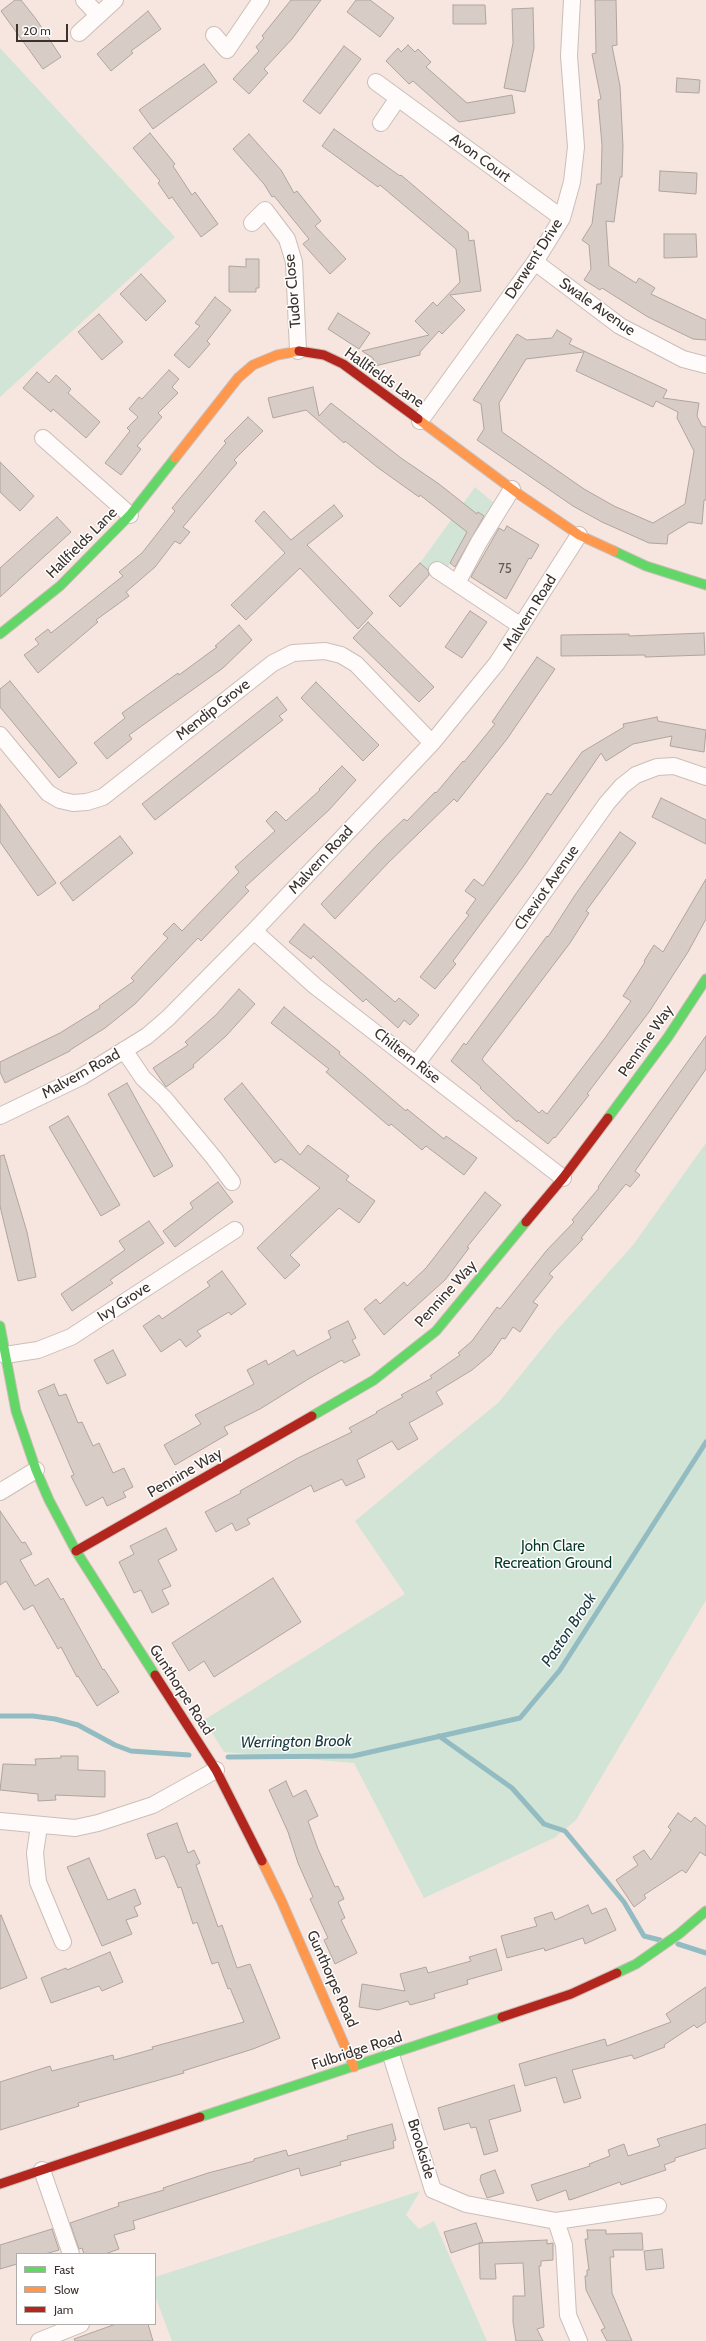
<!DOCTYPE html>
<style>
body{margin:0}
#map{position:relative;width:706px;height:2341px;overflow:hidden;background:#f6e6df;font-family:Cabin,sans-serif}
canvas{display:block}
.legend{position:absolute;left:16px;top:2253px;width:140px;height:72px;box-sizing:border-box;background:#fff;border:1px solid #b1adab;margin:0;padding:5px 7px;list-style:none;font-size:12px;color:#3c322d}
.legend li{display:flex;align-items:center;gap:8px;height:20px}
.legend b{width:20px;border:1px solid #b1adab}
.scale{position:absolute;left:16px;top:24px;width:52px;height:18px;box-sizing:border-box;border:2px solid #3c322d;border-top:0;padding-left:5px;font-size:12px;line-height:14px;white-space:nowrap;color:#3c322d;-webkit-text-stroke:3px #fff;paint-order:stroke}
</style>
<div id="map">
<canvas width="706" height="2341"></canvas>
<ul class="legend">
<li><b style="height:5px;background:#63d668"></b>Fast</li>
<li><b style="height:5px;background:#ff974d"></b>Slow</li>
<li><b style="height:5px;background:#b3261e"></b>Jam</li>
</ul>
<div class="scale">20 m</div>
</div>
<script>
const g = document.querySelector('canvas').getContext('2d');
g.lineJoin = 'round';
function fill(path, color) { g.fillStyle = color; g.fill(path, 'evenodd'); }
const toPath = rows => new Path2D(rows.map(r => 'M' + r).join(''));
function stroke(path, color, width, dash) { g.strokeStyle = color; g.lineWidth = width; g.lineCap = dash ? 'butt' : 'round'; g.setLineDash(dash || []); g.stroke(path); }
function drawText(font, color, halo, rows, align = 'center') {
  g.font = font + ' Cabin,sans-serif'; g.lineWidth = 3; g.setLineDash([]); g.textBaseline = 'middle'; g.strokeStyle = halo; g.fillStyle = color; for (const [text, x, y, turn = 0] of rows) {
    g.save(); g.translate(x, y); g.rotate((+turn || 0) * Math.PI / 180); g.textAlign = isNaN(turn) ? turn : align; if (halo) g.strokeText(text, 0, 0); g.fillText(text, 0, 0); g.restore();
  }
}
fill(toPath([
 [0,48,175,237,0,397],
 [475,487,494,503,487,519,478,512,448,567,441,563,431,573,420,563],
 [706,1143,706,1600,576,1820,554,1838,424,1898,354,1763,224,1752,204,1720,405,1594,355,1521,499,1402,557,1330,633,1245],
 [420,2191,406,2215,419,2229,434,2221,487,2341,172,2341,155,2296,155,2277]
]), '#d2e4d5');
stroke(toPath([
 [0,1716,33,1716,55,1719,78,1725,115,1745,131,1751,189,1755],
 [439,1736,512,1788,544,1824,565,1831,624,1902,644,1936,660,1940],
 [228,1757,353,1756,520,1718,560,1670,706,1442],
 [678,1944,706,1953]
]), '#93bbc2', 5);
const building = toPath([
 [15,0,21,0,36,19,61,57,43,69,1,11,15,0],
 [291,0,321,0,292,39,264,69,268,73,249,94,233,79,259,51,256,47,264,38,262,36,291,0],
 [356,0,370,0,394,18,380,37,347,12,356,0],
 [595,0,616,0,617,45,612,46,620,86,623,146,622,177,620,177,614,222,606,221,609,266,636,283,639,278,655,288,651,294,706,320,706,340,693,339,648,317,602,288,600,290,584,280,591,269,589,245,582,240,592,224,597,184,601,184,602,145,598,100,601,99,592,54,596,53,595,0],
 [453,5,485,5,486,24,453,24,453,5],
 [533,8,534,48,525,92,504,88,513,43,512,9,533,8],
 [148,11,161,29,131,51,133,53,111,71,97,54,148,11],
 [408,45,415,52,418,49,431,62,426,67,467,103,512,95,515,113,459,122,413,81,409,84,386,61,398,48,401,52,408,45],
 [344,46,361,59,320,114,303,101,344,46],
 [204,64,217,82,153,129,139,110,204,64],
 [677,78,700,80,699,93,676,92,677,78],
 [334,129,400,176,401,175,468,232,469,241,474,240,481,291,450,295,465,310,442,334,439,331,420,352,420,355,375,366,373,358,362,351,429,335,415,321,433,302,437,306,460,282,456,249,380,185,378,187,322,146,334,129],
 [150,133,175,164,173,166,192,195,195,192,218,224,201,237,172,197,169,199,158,183,160,181,133,148,150,133],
 [249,134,281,170,294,193,297,191,321,221,315,226,346,259,330,274,303,244,309,239,274,196,272,197,264,184,233,149,249,134],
 [660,171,697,173,696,194,659,191,660,171],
 [664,234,696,234,697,257,664,258,664,234],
 [246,259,259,259,259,288,256,288,256,292,229,292,229,266,246,267,246,259],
 [141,274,166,301,146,321,120,294,141,274],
 [215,297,231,310,207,341,210,344,189,368,174,355,200,326,195,323,215,297],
 [338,313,370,333,359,349,328,329,338,313],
 [99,314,123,342,102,360,78,332,99,314],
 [557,330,572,339,569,344,667,390,663,398,699,403,697,416,702,426,706,427,706,500,704,500,702,524,689,522,668,535,667,544,649,543,602,522,573,506,477,440,484,429,481,404,473,400,517,334,527,340,552,338,557,330],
 [584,352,576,371,653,407,656,401,678,412,677,418,694,451,685,504,653,523,614,506,584,489,502,432,499,403,526,359,584,352],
 [169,370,179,379,172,387,178,393,158,413,162,417,137,446,141,449,121,475,105,463,130,431,127,428,138,417,129,409,139,397,142,399,169,370],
 [37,372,49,383,56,375,71,389,68,393,100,422,86,438,53,409,51,412,23,388,37,372],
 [313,387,319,416,331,403,401,458,439,484,477,514,478,512,484,516,455,567,450,563,467,532,420,495,419,497,377,467,345,441,344,443,306,410,273,418,268,398,313,387],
 [248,417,263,431,234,460,237,463,183,527,190,532,180,544,175,541,155,567,126,592,129,596,96,620,98,622,38,673,24,655,39,644,35,639,48,629,51,633,123,576,119,572,142,553,175,511,172,508,226,443,224,441,248,417],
 [0,462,34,496,20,511,0,492,0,462],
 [334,505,343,516,307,545,373,613,358,629,300,568,246,620,231,605,285,553,255,521,264,511,291,540,334,505],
 [57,517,71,532,0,597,0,568,57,517],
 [507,526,539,545,531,559,529,558,506,599,471,577,499,528,504,531,507,526],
 [420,563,428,570,429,575,400,607,389,596,420,563],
 [470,611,487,622,462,658,445,647,470,611],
 [368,622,434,687,419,702,353,638,368,622],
 [239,625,252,640,223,668,129,735,132,739,107,759,94,743,125,718,122,713,178,673,179,675,217,647,215,646,239,625],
 [704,633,705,655,645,657,645,655,561,656,561,635,629,634,629,636,704,633],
 [537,657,555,669,507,739,457,802,454,799,388,863,335,919,321,904,379,843,404,819,407,821,435,792,436,793,463,761,464,762,495,724,492,722,537,657],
 [10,681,77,763,59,778,0,707,0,689,10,681],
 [316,682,379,745,363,761,301,698,316,682],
 [277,697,287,710,279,716,283,720,155,820,142,804,277,697],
 [657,717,658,721,706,730,704,752,670,746,672,736,633,744,606,761,601,753,523,867,453,961,456,964,435,989,420,977,469,915,466,913,476,899,465,891,474,879,483,886,547,793,551,795,582,752,624,727,623,724,657,717],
 [342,766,356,780,329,810,245,887,249,891,201,941,198,938,135,1004,105,1028,70,1050,70,1051,5,1083,0,1072,0,1062,60,1033,100,1008,99,1006,134,981,131,978,168,938,163,934,174,923,182,931,239,872,235,867,275,831,266,821,276,811,286,821,320,790,319,789,342,766],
 [661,798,706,820,706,844,652,817,661,798],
 [0,804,56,883,38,896,0,842,0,804],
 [620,832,636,843,586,911,589,913,570,943,482,1059,484,1062,539,1113,542,1110,547,1114,605,1038,631,1001,623,996,645,962,644,961,654,945,663,952,706,879,706,919,688,952,649,1012,587,1094,589,1095,555,1138,554,1137,548,1144,518,1120,517,1122,480,1088,481,1087,451,1061,464,1043,466,1045,547,936,548,937,575,895,620,832],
 [120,836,133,853,73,901,60,883,120,836],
 [304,924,395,1002,399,998,419,1015,410,1025,404,1020,398,1028,366,999,363,1002,313,956,311,959,289,942,304,924],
 [239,989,255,1004,226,1036,193,1065,194,1067,166,1087,153,1068,188,1045,185,1042,216,1015,239,989],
 [284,1007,340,1052,339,1054,406,1111,407,1109,444,1139,446,1136,477,1158,464,1175,426,1146,422,1150,391,1124,389,1126,326,1072,329,1069,271,1023,284,1007],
 [706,1036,706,1069,635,1171,640,1175,630,1187,626,1184,581,1238,583,1239,549,1274,553,1277,533,1302,538,1305,520,1332,513,1327,505,1339,502,1338,491,1354,472,1370,436,1392,443,1404,409,1423,418,1439,398,1450,392,1441,357,1460,365,1477,346,1486,342,1479,314,1492,311,1485,247,1519,250,1524,236,1531,232,1523,216,1532,205,1512,241,1493,240,1491,298,1458,352,1432,349,1428,377,1413,376,1412,403,1397,401,1395,432,1378,430,1376,460,1355,458,1353,472,1341,497,1307,500,1309,547,1250,574,1222,572,1220,599,1188,598,1187,706,1036],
 [127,1083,173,1166,154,1177,108,1094,127,1083],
 [242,1083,300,1155,308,1145,349,1176,346,1180,375,1201,359,1223,339,1208,290,1255,300,1265,285,1279,257,1248,320,1188,281,1159,275,1163,224,1099,242,1083],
 [68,1116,120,1205,101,1216,49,1127,68,1116],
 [4,1155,27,1232,36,1277,18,1281,0,1206,0,1156,4,1155],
 [218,1182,233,1202,175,1247,163,1231,193,1208,190,1203,218,1182],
 [485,1192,501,1205,467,1247,469,1248,445,1280,384,1335,364,1309,376,1299,380,1304,404,1282,407,1286,426,1268,485,1192],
 [149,1221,164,1243,110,1280,113,1283,72,1311,61,1294,125,1250,119,1241,149,1221],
 [222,1271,246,1304,231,1315,229,1312,197,1331,201,1336,186,1347,180,1339,161,1352,143,1326,159,1315,162,1319,210,1286,207,1282,222,1271],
 [348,1321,356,1338,352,1340,360,1355,344,1363,342,1360,310,1378,260,1409,224,1427,228,1434,175,1465,164,1445,201,1424,195,1415,254,1384,247,1370,266,1360,268,1365,294,1350,297,1356,331,1338,328,1331,348,1321],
 [113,1350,126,1375,107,1384,94,1360,113,1350],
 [54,1384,59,1396,66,1394,78,1423,82,1422,93,1446,99,1443,113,1473,124,1468,133,1487,123,1492,126,1497,107,1506,103,1497,86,1506,71,1476,74,1475,38,1391,54,1384],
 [0,1511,22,1543,25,1542,32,1554,20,1560,35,1586,48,1578,61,1600,63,1598,103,1670,104,1669,119,1692,97,1706,78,1676,77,1677,61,1647,58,1649,33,1605,24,1610,6,1581,0,1585,0,1511],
 [166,1528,177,1550,158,1560,171,1586,162,1590,169,1604,152,1613,141,1590,134,1593,119,1562,134,1554,130,1546,166,1528],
 [273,1578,301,1622,214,1677,204,1661,189,1671,172,1643,273,1578],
 [61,1756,78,1756,78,1770,105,1771,105,1797,55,1795,56,1800,38,1801,38,1794,0,1790,3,1764,36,1765,35,1759,61,1758,61,1756],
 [286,1781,293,1797,306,1790,318,1816,308,1821,318,1849,335,1887,338,1886,344,1899,338,1902,345,1918,341,1920,357,1953,335,1964,324,1940,328,1938,310,1899,313,1897,298,1863,288,1832,269,1790,286,1781],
 [678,1813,691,1822,695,1817,706,1826,706,1856,700,1852,686,1873,682,1870,644,1895,646,1898,634,1907,616,1880,638,1865,633,1857,644,1850,651,1860,671,1830,668,1827,678,1813],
 [177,1823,188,1853,194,1850,200,1863,196,1865,218,1927,222,1925,237,1968,250,1964,280,2038,253,2049,183,2071,184,2073,78,2103,79,2106,0,2130,0,2082,50,2066,52,2071,113,2055,114,2060,153,2049,152,2047,244,2022,230,1988,228,1989,218,1962,212,1964,197,1922,193,1924,181,1887,178,1888,167,1860,164,1856,156,1859,147,1834,177,1823],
 [89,1858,108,1900,135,1889,141,1904,134,1907,138,1916,126,1920,132,1934,102,1946,67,1867,89,1858],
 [588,1905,592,1914,606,1908,616,1930,585,1944,583,1938,545,1951,544,1948,507,1958,501,1936,537,1926,534,1918,552,1912,555,1920,588,1905],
 [1,1915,27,1978,0,1989,0,1916,1,1915],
 [496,1949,502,1970,467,1980,468,1984,434,1994,435,1998,410,2005,408,2001,378,2010,359,2007,362,1984,405,1991,400,1974,426,1967,428,1973,471,1961,469,1957,496,1949],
 [110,1952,123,1982,102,1991,99,1986,51,2003,41,1978,66,1968,67,1970,110,1952],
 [706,1987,706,2022,697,2028,694,2025,664,2045,665,2047,634,2059,632,2055,572,2070,581,2098,564,2103,556,2077,525,2086,519,2064,605,2039,607,2046,671,2022,666,2014,706,1987],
 [514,2085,521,2111,489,2120,498,2151,484,2155,476,2127,471,2128,469,2123,444,2130,438,2108,514,2085],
 [392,2124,396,2140,393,2141,394,2148,340,2162,341,2165,301,2176,299,2168,133,2221,135,2229,114,2235,119,2249,105,2254,84,2254,82,2248,79,2249,70,2223,119,2206,118,2203,164,2190,163,2188,208,2173,254,2161,254,2159,286,2150,288,2156,348,2139,347,2136,392,2124],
 [706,2124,706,2148,675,2158,675,2161,664,2165,666,2170,621,2185,620,2182,573,2199,569,2200,566,2190,537,2201,531,2185,590,2166,589,2164,610,2156,608,2150,624,2144,628,2156,660,2146,657,2139,706,2124],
 [495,2170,504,2193,487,2198,480,2180,481,2175,495,2170],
 [476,2223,483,2242,451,2253,444,2232,476,2223],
 [52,2229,59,2250,45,2254,17,2254,17,2264,0,2269,0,2245,52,2229],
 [587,2230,606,2230,606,2234,642,2233,643,2250,613,2250,614,2257,610,2257,612,2293,632,2341,607,2341,601,2330,605,2328,586,2290,585,2276,587,2276,587,2270,589,2270,585,2239,588,2239,587,2230],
 [547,2240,547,2244,553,2243,553,2260,541,2261,541,2266,539,2266,544,2327,537,2329,543,2341,516,2341,513,2322,513,2296,525,2296,523,2263,495,2264,496,2279,480,2279,479,2243,547,2240],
 [662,2249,664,2268,646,2270,644,2251,662,2249],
 [116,2324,148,2324,153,2341,75,2341,74,2339,116,2324]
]);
fill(building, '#d8ccc6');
stroke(building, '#b0a49f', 1);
const street = toPath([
 [84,0,98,15],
 [79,33,115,0],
 [214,35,227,50,261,0],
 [376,82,562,218],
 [381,123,398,98],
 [252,223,265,210,287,239,294,262,298,351],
 [535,262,620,326,683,359,706,365],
 [420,421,535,262,562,218,572,182,576,147,569,56,572,0],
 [43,438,130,515],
 [437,570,521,626],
 [457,583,479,542,512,489],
 [0,735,48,793,60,800,73,803,87,802,103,797,273,663,293,653,325,651,341,655,356,664,432,743],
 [254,931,315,986,563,1178],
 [124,1050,143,1078,165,1099,214,1158,232,1182],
 [417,1063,512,937,607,803,622,786,636,775,657,767,674,766,706,777],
 [0,1116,81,1077,147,1036,168,1018,254,931,432,743,497,663,579,535],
 [5,1355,38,1350,71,1337,235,1230],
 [0,1492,36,1470],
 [0,1821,75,1828,98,1823,153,1805,216,1770],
 [39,1826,35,1853,38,1882,63,1942],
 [391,2055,433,2190,466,2204,556,2221,658,2206],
 [42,2170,71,2254],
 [556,2221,564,2245,568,2315,579,2341],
 [39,2341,81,2324]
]);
const fast = toPath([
 [614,551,646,566,706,585],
 [0,634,60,586,130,515,175,458],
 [608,1118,668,1037,706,979],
 [0,1326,16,1411,36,1470,49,1500,76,1551,155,1675],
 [312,1416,374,1380,436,1331,526,1222],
 [617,1973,636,1964,679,1934,706,1911],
 [200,2117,502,2017]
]);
const slow = toPath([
 [418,419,520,495,579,535,614,551],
 [175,458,238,378,253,365,277,355,299,351],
 [262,1861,281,1900,354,2067]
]);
const jam = toPath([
 [299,351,324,355,343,364,418,419],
 [526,1222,563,1178,608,1118],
 [76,1551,312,1416],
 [155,1675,216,1770,262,1861],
 [502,2017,571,1994,617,1973],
 [0,2184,200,2117]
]);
stroke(street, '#cbbeb8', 18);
stroke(fast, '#cbbeb8', 11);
stroke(slow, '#cbbeb8', 11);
stroke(jam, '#cbbeb8', 11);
stroke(street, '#fefbfa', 16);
stroke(fast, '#63d668', 9);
stroke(slow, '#ff974d', 9);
stroke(jam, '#b3261e', 9);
drawText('13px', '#635853', null, [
 ["75",505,569]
]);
drawText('15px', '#3c322d', '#fff', [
 ["Avon Court",480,158,36],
 ["Derwent Drive",534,259,-57],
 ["Tudor Close",293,291,-95],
 ["Swale Avenue",597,307,35],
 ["Hallfields Lane",384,378,35],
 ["Hallfields Lane",82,543,-45],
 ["Malvern Road",530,613,-58],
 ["Mendip Grove",213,710,-38],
 ["Malvern Road",321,860,-47],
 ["Cheviot Avenue",547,888,-55],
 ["Pennine Way",646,1041,-55],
 ["Chiltern Rise",407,1056,38],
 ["Malvern Road",81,1074,-29],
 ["Pennine Way",446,1294,-48],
 ["Ivy Grove",124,1302,-33],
 ["Pennine Way",185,1473,-30],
 ["Gunthorpe Road",181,1690,57],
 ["Gunthorpe Road",332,1979,66],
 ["Fulbridge Road",357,2051,-18],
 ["Brookside",421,2149,73]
]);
drawText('15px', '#053625', '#fff', [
 ["John Clare",553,1547],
 ["Recreation Ground",553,1564]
]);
drawText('italic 16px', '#19393f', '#fff', [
 ["Paston Brook",569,1630,-56],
 ["Werrington Brook",296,1742,-1]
]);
</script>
